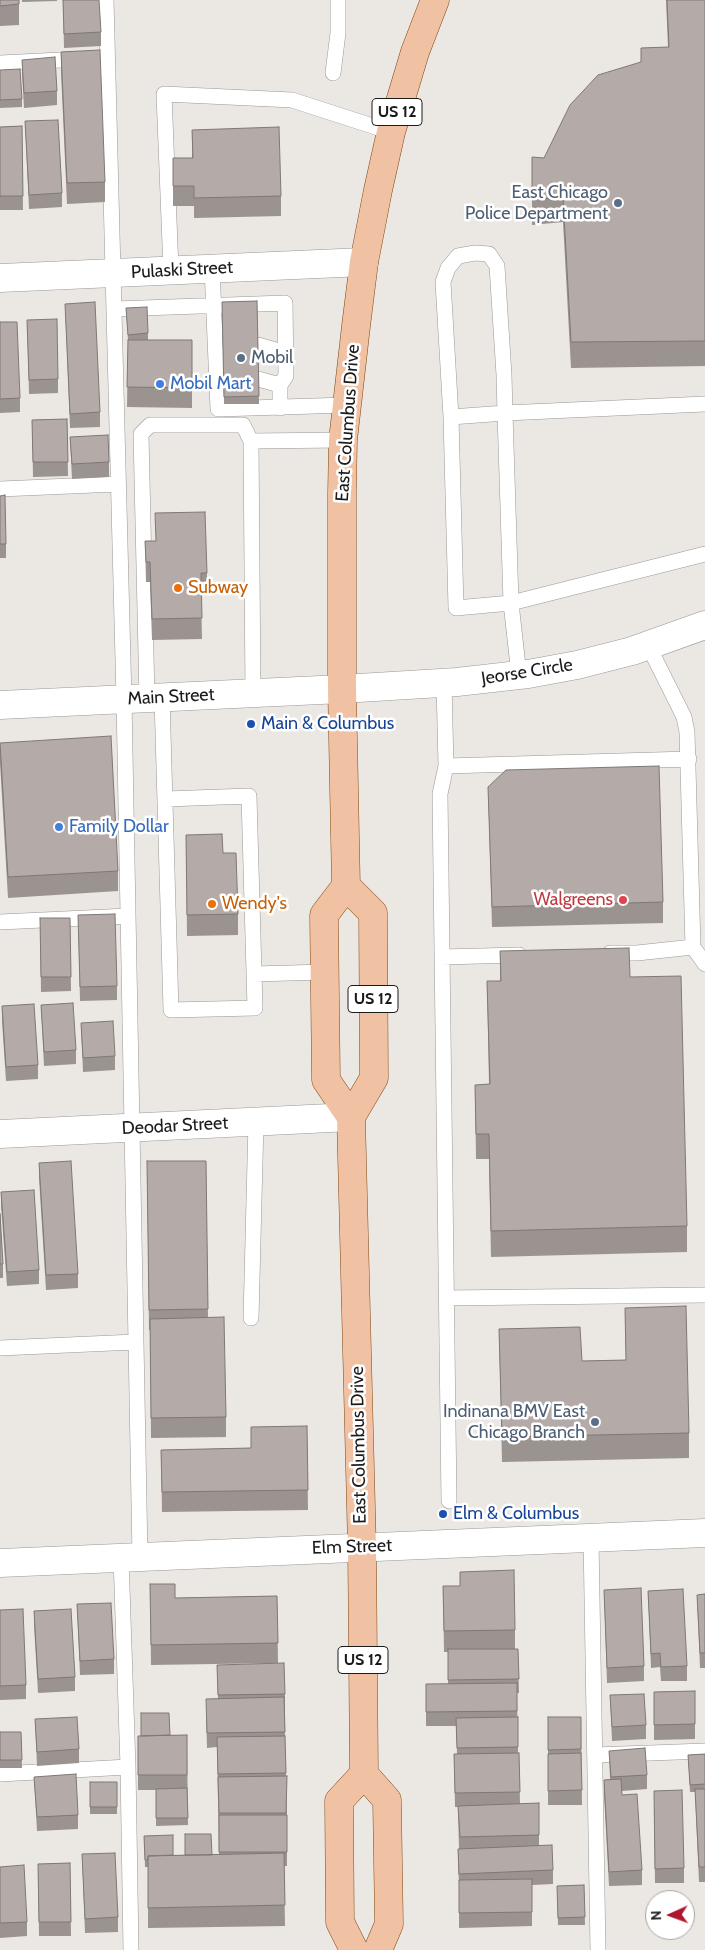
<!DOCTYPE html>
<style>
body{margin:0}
#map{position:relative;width:705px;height:1950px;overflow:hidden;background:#ebe7e2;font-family:Cabin,sans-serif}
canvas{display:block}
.north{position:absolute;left:645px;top:1890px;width:50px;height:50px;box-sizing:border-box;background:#fff;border:1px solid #a4a4a4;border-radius:50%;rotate:268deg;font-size:14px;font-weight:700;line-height:20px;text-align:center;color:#1b1b1b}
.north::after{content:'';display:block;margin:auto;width:18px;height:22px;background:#af1731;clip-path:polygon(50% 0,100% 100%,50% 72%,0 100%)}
</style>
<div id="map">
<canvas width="705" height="1950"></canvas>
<div class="north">N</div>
</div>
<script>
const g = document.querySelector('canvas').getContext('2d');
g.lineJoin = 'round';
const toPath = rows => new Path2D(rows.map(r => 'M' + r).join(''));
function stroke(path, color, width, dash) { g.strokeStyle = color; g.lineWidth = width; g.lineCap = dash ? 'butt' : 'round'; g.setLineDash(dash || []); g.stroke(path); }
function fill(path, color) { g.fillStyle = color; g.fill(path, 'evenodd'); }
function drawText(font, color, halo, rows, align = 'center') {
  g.font = font + ' Cabin,sans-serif'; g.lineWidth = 5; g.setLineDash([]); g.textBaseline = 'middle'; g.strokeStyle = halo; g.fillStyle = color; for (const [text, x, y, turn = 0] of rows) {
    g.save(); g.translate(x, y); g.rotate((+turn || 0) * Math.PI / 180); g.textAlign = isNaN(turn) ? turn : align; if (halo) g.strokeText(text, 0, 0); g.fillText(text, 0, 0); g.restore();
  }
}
const service = toPath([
 [106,0,124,699,140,1556],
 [0,63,81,59],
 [333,73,338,33,338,0],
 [212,268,218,409,347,405],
 [171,270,164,94,292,100,391,132],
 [114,309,285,303,286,376,280,385,280,408],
 [258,345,286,353],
 [258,379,280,385],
 [451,417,456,608,511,603,705,554],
 [251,441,343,440],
 [0,489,118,484],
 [648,645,684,717,687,732,693,947,705,964],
 [519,675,511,603,505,413,504,375,497,266,489,254,475,253,458,256,448,268,443,282,451,417,505,413,705,404],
 [444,683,446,766,689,759],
 [162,698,171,1010,255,1008,249,796,166,799],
 [147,699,141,434,150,425,243,425,251,441,253,694],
 [446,766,440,794,449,1501],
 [0,922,128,916],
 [610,953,637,953,693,947],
 [442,957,519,955],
 [254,974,325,972],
 [446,1298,705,1295],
 [251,1318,256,1122],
 [0,1348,135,1342],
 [591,1538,598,1950],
 [121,1557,128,1767,131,1950],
 [595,1755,705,1751],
 [0,1774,128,1767]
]);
const minor = toPath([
 [0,278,364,262],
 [342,689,457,682,528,674,577,665,632,651,705,625],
 [0,1134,351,1117],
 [0,1563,705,1533]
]);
const tertiary = toPath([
 [0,705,342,689]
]);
const primary = toPath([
 [346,886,373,913,374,1078,351,1117],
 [354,1950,340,1922,339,1801,364,1774],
 [378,1950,389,1924,387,1800,364,1774,362,1547,351,1117,326,1080,324,915,346,886,342,689,342,493,343,440,356,326,364,262,378,190,391,132,415,52,435,0]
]);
stroke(service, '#989898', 16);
stroke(minor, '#989898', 29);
stroke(tertiary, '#989898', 29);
stroke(primary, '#814911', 29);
stroke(service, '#fff', 15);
stroke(minor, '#fff', 28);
stroke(tertiary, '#fff', 28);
stroke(primary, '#f0c1a3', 28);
fill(toPath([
 [0,0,19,0,19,25,0,26],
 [22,0,57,0,57,1,22,2],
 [63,0,101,32,101,46,64,48],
 [666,0,705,0,705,366,571,368,563,222,532,225,532,157,544,158,641,62,641,48,668,47],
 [61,52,105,182,105,202,67,204,61,72],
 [22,60,57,91,57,105,24,108,22,74],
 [0,70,22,99,22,107,0,108],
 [25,121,62,193,62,207,29,209],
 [22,126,23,210,0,210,0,127],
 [192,130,281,196,281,216,194,218,194,206,173,206,173,158,192,158],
 [257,301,259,404,224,404,222,302],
 [65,304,100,412,100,427,70,428],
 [126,308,148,333,148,340,192,340,192,408,127,407,128,340],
 [27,320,58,379,58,393,29,394],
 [0,322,20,398,20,412,0,413],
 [67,419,68,476,33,477,32,420],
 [70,437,109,462,109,477,72,479],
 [0,496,6,544,6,558,0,558],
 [145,541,155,541,207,573,207,593,201,593,202,639,152,640,150,582,146,582],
 [0,743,118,871,118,891,8,898,0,763],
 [488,787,663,902,663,923,492,927],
 [186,835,223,853,238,914,238,935,187,936],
 [78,915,117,986,117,1000,80,1001],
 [40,918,70,918,71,991,41,992],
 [500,951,630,977,687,1226,687,1252,491,1257,489,1159,476,1159,475,1085,489,1084,487,981,500,981],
 [41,1005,76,1050,76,1064,44,1066],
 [2,1006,38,1065,38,1079,6,1081,2,1021],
 [81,1023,115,1056,115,1070,83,1072],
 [147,1161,206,1161,208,1318,226,1417,226,1437,151,1438,150,1330,149,1330],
 [39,1163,78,1274,78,1288,46,1290,39,1178],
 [1,1192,39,1270,39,1284,7,1286,1,1206],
 [0,1214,3,1264,3,1278,0,1278],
 [625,1308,689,1433,689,1458,502,1462,499,1329,582,1361,626,1360],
 [307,1426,308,1510,162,1512,161,1450,251,1448],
 [150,1584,175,1598,277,1596,278,1663,151,1665],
 [443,1586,515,1630,515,1649,518,1649,519,1693,517,1693,518,1753,519,1753,520,1804,539,1803,539,1845,553,1870,553,1884,532,1885,532,1926,459,1928,459,1884,458,1864,458,1849,459,1849,458,1807,455,1807,454,1754,457,1754,456,1726,426,1726,426,1684,448,1684,448,1652,444,1652],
 [604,1590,644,1666,644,1681,607,1683],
 [648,1591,687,1666,687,1681,661,1681,660,1667,651,1668],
 [705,1594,705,1668,700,1668,697,1595],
 [77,1604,114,1659,114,1674,80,1675],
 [0,1610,26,1685,26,1699,0,1700],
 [34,1611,75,1677,75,1691,38,1693,34,1625],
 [217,1665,285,1694,285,1736,287,1815,287,1866,284,1866,285,1926,148,1928,148,1867,145,1867,144,1836,173,1855,219,1855,217,1747,207,1748,206,1713,218,1699],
 [695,1691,695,1739,654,1740,654,1692],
 [610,1695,646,1725,646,1739,612,1741],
 [548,1717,581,1717,582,1805,548,1805],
 [35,1719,79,1749,79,1763,37,1766],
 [0,1732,21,1732,22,1768,0,1768],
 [187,1735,188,1825,156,1826,156,1790,138,1790,138,1736],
 [609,1751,647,1775,647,1789,622,1791,622,1795,642,1870,642,1885,609,1886,604,1794,604,1780,610,1779],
 [705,1754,705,1882,699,1882,695,1792,690,1792,688,1755],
 [34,1777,78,1815,78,1829,37,1831],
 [90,1782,117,1782,117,1814,90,1814],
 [654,1805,684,1868,684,1883,655,1883],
 [82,1854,118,1917,118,1932,85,1933],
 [70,1863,71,1936,39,1936,38,1864],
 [0,1867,27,1922,27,1936,0,1938],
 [584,1885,585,1925,558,1925,557,1886]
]), '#9b9390');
const building = toPath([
 [0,0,19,0,19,4,0,6,0,0],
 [63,0,99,0,101,32,64,34,63,0],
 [667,0,705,0,705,341,571,342,563,197,532,200,532,157,544,158,570,105,598,75,641,62,641,48,669,47,667,0],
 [100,50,105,182,67,183,61,52,100,50],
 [55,57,57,91,24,93,22,60,55,57],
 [20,69,22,99,0,100,0,70,20,69],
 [58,120,62,193,29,195,25,121,58,120],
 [22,126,23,196,0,196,0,127,22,126],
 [279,127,281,196,194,198,194,186,173,186,173,158,193,158,192,130,279,127],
 [257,301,259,396,224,397,222,302,257,301],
 [95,302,100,412,70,414,65,304,95,302],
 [147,307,148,333,128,335,126,308,147,307],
 [57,319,58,379,29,380,27,320,57,319],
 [0,322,17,322,20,398,0,399,0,322],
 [128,340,192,340,192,388,127,387,128,340],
 [67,419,68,462,33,462,32,420,67,419],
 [108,435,109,462,72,464,70,437,108,435],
 [5,495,6,544,0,544,0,496,5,495],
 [205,512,207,573,201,573,202,618,152,619,150,562,146,562,145,541,156,541,155,513,205,512],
 [111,736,118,871,8,877,0,743,111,736],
 [659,766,663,902,492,907,488,787,506,770,659,766],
 [222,834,223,853,236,853,238,914,187,915,186,835,222,834],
 [115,914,117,986,80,987,78,915,115,914],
 [40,918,70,918,71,977,41,977,40,918],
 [629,948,630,977,681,976,687,1226,491,1231,489,1134,476,1134,475,1085,490,1084,487,981,501,981,500,951,629,948],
 [73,1003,76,1050,44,1052,41,1005,73,1003],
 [34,1004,38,1065,6,1067,2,1006,34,1004],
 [113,1021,115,1056,83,1058,81,1023,113,1021],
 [71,1161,78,1274,46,1275,39,1163,71,1161],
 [147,1161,206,1161,208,1309,149,1310,147,1161],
 [34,1190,39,1270,7,1272,1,1192,34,1190],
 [0,1214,3,1264,0,1264,0,1214],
 [686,1306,689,1433,502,1437,499,1329,580,1327,582,1361,626,1360,625,1308,686,1306],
 [224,1317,226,1417,151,1418,150,1319,224,1317],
 [307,1426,308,1490,162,1492,161,1450,251,1448,251,1427,307,1426],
 [514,1570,515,1630,444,1631,443,1586,460,1586,460,1572,514,1570],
 [150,1584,175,1584,175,1598,277,1596,278,1643,151,1645,150,1584],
 [641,1588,644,1666,607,1668,604,1590,641,1588],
 [683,1589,687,1666,661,1667,660,1653,651,1654,648,1591,683,1589],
 [705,1594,705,1653,700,1653,697,1595,705,1594],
 [111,1603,114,1659,80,1661,77,1604,111,1603],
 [23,1609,26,1685,0,1686,0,1610,23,1609],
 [71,1609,75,1677,38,1679,34,1611,71,1609],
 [448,1649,518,1649,519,1679,448,1680,448,1649],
 [284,1663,285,1694,218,1695,217,1665,284,1663],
 [517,1683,517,1711,426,1712,426,1684,517,1683],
 [695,1691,695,1724,654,1725,654,1692,695,1691],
 [644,1694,646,1725,612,1727,610,1695,644,1694],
 [284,1697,285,1732,207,1733,206,1699,284,1697],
 [141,1713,169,1713,170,1735,141,1736,141,1713],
 [77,1717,79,1749,37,1752,35,1719,77,1717],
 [518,1717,518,1747,457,1748,456,1718,518,1717],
 [548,1717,581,1717,581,1749,548,1750,548,1717],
 [0,1732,21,1732,22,1760,0,1760,0,1732],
 [187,1735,187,1775,138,1775,138,1736,187,1735],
 [285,1736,286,1773,218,1774,217,1737,285,1736],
 [645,1748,647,1775,611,1777,609,1751,645,1748],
 [519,1753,520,1792,455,1793,454,1754,519,1753],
 [581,1753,582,1790,548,1791,548,1754,581,1753],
 [705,1754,705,1784,690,1785,688,1755,705,1754],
 [76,1774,78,1815,37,1817,34,1777,76,1774],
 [287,1776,286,1813,219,1813,218,1777,287,1776],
 [621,1779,622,1795,637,1794,642,1870,609,1872,604,1780,621,1779],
 [90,1782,117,1782,117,1807,90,1807,90,1782],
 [187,1788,188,1818,156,1818,156,1789,187,1788],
 [695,1789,705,1789,705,1867,699,1867,695,1789],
 [682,1790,684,1868,655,1869,654,1791,682,1790],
 [539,1803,539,1835,460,1837,458,1806,539,1803],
 [219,1815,287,1815,287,1852,219,1852,219,1815],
 [185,1834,211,1834,212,1855,185,1855,185,1834],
 [173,1835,173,1855,148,1856,148,1860,145,1860,144,1836,173,1835],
 [552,1845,553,1870,459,1874,458,1849,552,1845],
 [115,1853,118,1917,85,1919,82,1854,115,1853],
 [284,1853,285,1905,148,1908,148,1856,284,1853],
 [70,1863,71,1922,39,1922,38,1864,70,1863],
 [24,1865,27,1922,0,1923,0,1867,24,1865],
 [532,1879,532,1912,459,1913,459,1880,532,1879],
 [584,1885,585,1917,558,1918,557,1886,584,1885]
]);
fill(building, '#b4aba8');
stroke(building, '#7e7876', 1);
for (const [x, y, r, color] of [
 [618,203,5,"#5c6f8a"],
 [241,358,5,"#5c6f8a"],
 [160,384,5,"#3f7fe0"],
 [178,588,5,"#e8710a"],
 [251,724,5,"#1a4fb4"],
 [59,827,5,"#3f7fe0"],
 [623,900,5,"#e0444e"],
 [212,904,5,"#e8710a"],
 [595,1422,5,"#5c6f8a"],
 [443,1514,5,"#1a4fb4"]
]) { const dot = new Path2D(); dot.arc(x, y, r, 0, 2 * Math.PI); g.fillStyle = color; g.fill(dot); stroke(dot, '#fff', 2); }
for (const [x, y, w] of [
 [397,112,50],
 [373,999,50],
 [363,1660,50]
]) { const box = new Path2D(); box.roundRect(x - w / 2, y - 13.5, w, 27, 4); g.fillStyle = '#fff'; g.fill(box); stroke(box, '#1b1b1b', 1); }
drawText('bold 16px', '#1b1b1b', null, [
 ["US 12",397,112],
 ["US 12",373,999],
 ["US 12",363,1660]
]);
drawText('18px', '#4e5e75', '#fff', [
 ["East Chicago",608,193],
 ["Police Department",608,214],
 ["Mobil",251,358,"left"],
 ["Indinana BMV East",585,1412],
 ["Chicago Branch",585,1433]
], 'right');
drawText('18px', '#1b1b1b', '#fff', [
 ["Pulaski Street",182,270,-3],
 ["East Columbus Drive",348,423,-86],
 ["Jeorse Circle",527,672,-9],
 ["Main Street",171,697,-3],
 ["Deodar Street",175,1126,-3],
 ["East Columbus Drive",359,1445,-91],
 ["Elm Street",352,1547,-2]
]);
drawText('18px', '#366cbe', '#fff', [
 ["Mobil Mart",170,384],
 ["Family Dollar",69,827]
], 'left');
drawText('18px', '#c56008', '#fff', [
 ["Subway",188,588],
 ["Wendy's",222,904]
], 'left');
drawText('18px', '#164399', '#fff', [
 ["Main & Columbus",261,724],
 ["Elm & Columbus",453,1514]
], 'left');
drawText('18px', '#be3a42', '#fff', [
 ["Walgreens",613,900]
], 'right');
</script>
